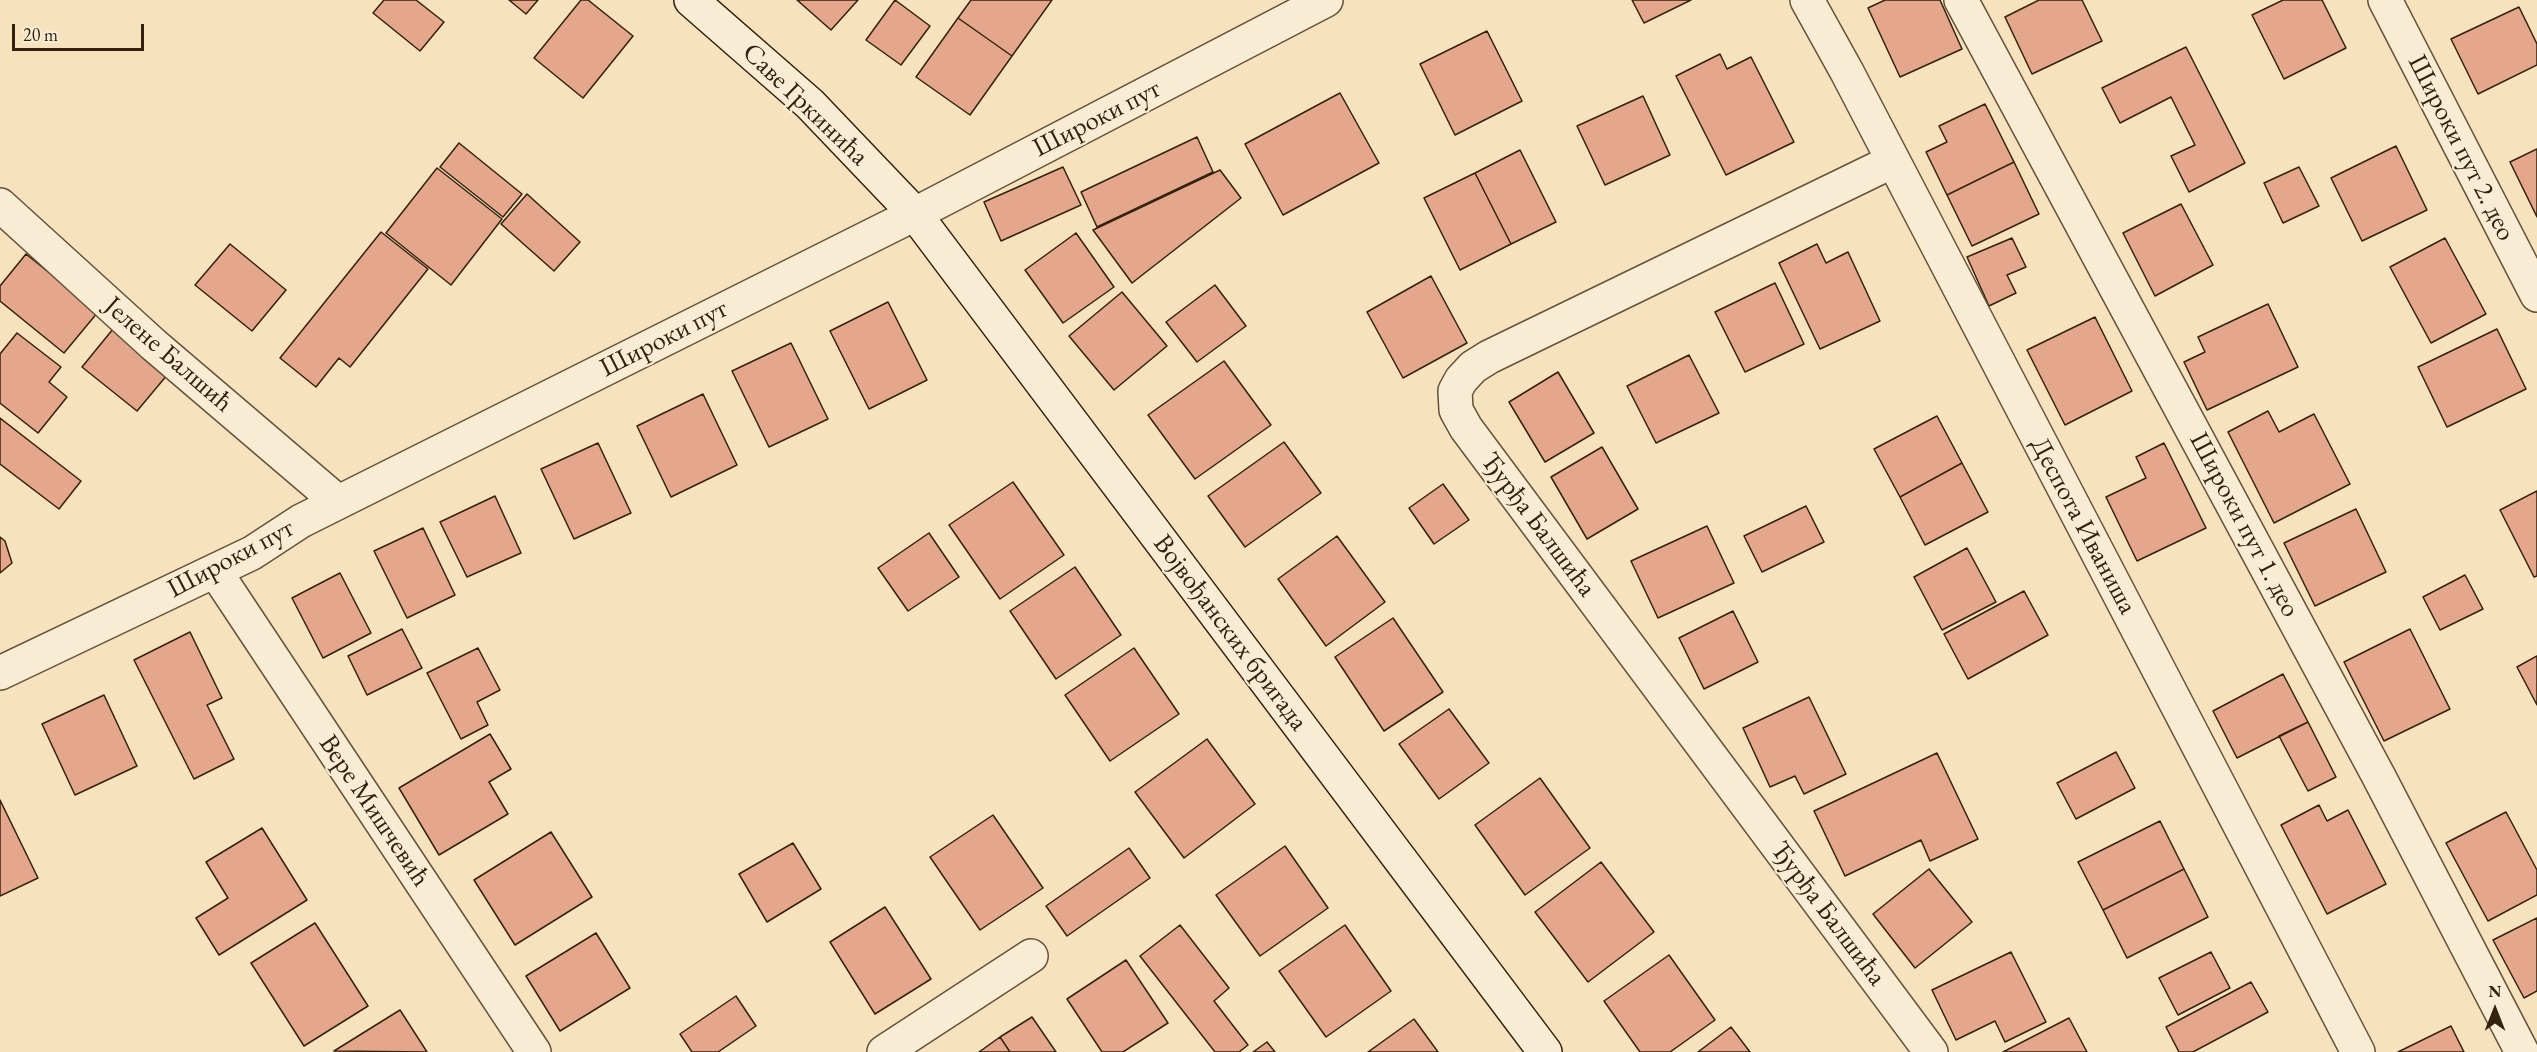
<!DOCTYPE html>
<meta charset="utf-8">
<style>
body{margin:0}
#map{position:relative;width:2537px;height:1052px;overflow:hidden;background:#f6e2bd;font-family:"EB Garamond",serif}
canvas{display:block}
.north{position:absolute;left:2465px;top:980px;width:60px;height:60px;-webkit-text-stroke:4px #f9ecd4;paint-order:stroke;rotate:0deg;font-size:16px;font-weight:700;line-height:24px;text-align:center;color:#34220e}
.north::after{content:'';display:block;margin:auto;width:21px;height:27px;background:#34220e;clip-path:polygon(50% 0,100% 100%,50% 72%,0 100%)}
.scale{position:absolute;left:12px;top:24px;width:132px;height:27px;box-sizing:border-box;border:3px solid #34220e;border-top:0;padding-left:8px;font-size:18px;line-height:21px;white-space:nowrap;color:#34220e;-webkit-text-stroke:4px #f9ecd4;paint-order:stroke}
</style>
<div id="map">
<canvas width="2537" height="1052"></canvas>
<div class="north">N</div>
<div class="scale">20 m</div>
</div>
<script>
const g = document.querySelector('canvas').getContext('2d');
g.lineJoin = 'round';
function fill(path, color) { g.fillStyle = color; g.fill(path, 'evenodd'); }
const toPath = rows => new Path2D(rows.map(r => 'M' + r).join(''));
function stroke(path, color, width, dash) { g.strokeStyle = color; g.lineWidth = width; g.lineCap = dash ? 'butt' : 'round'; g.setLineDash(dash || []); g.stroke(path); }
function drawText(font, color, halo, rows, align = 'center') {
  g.font = font + ' "EB Garamond",serif'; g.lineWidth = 4.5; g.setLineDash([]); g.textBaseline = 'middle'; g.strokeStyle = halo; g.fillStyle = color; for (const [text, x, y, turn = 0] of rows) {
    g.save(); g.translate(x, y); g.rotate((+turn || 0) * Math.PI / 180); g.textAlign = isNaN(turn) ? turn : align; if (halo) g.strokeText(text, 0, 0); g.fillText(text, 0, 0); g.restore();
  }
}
const building = toPath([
 [384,0,416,0,444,22,420,51,373,13,384,0],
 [509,0,538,0,526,14,509,0],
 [581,0,588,0,633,36,583,98,534,58,581,0],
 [797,0,858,0,831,30,797,0],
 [895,0,930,26,901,65,866,40,895,0],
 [971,0,1052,0,1012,56,958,18,971,0],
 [1632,0,1691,0,1644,23,1632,0],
 [1885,0,1940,0,1962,49,1900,77,1868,8,1885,0],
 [2039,0,2082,0,2102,41,2032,74,2005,17,2039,0],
 [2283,0,2322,0,2346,48,2284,79,2252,15,2283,0],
 [2519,7,2537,44,2537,65,2478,94,2451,39,2519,7],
 [958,18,1012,56,970,115,916,77,958,18],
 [1487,31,1522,101,1455,135,1420,64,1487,31],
 [2186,47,2245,163,2189,192,2171,156,2195,145,2171,97,2120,123,2102,88,2186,47],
 [1720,54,1727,69,1751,57,1794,142,1726,175,1676,76,1720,54],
 [1340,93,1379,163,1283,215,1245,144,1340,93],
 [1643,96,1670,155,1605,185,1577,126,1643,96],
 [1985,104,2014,162,1947,195,1926,152,1947,142,1939,126,1985,104],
 [1197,137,1213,172,1097,227,1081,192,1197,137],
 [459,143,522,194,503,217,440,167,459,143],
 [2396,146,2427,210,2362,241,2331,178,2396,146],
 [2537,149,2537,217,2510,162,2537,149],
 [1520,150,1556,222,1511,244,1475,173,1520,150],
 [2014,162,2039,214,1972,246,1947,195,2014,162],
 [1063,167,1081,205,1001,241,984,202,1063,167],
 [2299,167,2319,206,2283,223,2264,183,2299,167],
 [437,168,502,219,451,285,386,233,437,168],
 [1220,170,1241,198,1132,283,1093,230,1220,170],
 [1475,173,1511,244,1460,270,1424,198,1475,173],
 [527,194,580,242,554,271,501,224,527,194],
 [2181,204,2213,265,2155,296,2123,233,2181,204],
 [381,232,428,269,350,367,339,358,316,387,280,358,381,232],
 [1076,233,1114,287,1063,323,1025,270,1076,233],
 [2012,238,2026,267,2007,275,2016,293,1989,306,1967,257,2012,238],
 [2445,238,2486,314,2431,343,2390,267,2445,238],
 [230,244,286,290,252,331,195,285,230,244],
 [1817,244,1826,263,1848,252,1880,321,1820,349,1779,263,1817,244],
 [26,254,98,312,64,353,0,301,0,286,26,254],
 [1431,276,1467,343,1403,378,1367,312,1431,276],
 [1775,283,1804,344,1745,372,1715,312,1775,283],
 [1215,285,1246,326,1197,362,1166,322,1215,285],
 [1122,292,1167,346,1114,390,1069,336,1122,292],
 [888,302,927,380,869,409,830,331,888,302],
 [2268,304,2298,367,2207,410,2184,362,2205,352,2198,337,2268,304],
 [2095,317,2132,391,2065,425,2027,350,2095,317],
 [113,329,168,374,137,411,82,367,113,329],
 [2497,329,2526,389,2447,427,2418,367,2497,329],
 [17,333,61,367,49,382,67,397,38,433,0,403,0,354,17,333],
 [791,343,828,419,769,447,732,371,791,343],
 [1689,355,1719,413,1656,443,1627,386,1689,355],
 [1224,361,1271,425,1195,479,1148,415,1224,361],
 [1558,372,1594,433,1545,462,1509,402,1558,372],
 [703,394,737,465,671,497,637,426,703,394],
 [2268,411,2279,432,2314,414,2350,484,2274,523,2228,432,2268,411],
 [1937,416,1962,463,1900,497,1874,449,1937,416],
 [0,418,81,481,59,509,0,464,0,418],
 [1284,442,1321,493,1245,547,1208,496,1284,442],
 [598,443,631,513,574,539,541,469,598,443],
 [2164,443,2206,528,2137,561,2106,497,2146,478,2136,457,2164,443],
 [1602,447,1638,509,1587,539,1551,477,1602,447],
 [1962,463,1988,512,1925,545,1900,497,1962,463],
 [1013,482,1064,555,1000,599,949,525,1013,482],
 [1443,484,1469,520,1434,544,1409,508,1443,484],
 [2537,491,2537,576,2534,577,2500,510,2537,491],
 [495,496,521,553,467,577,440,522,495,496],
 [1806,506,1824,542,1762,572,1744,536,1806,506],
 [2356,509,2386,572,2315,606,2284,543,2356,509],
 [1707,526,1734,583,1658,618,1631,561,1707,526],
 [423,528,455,595,407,618,374,551,423,528],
 [929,533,959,577,908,611,878,568,929,533],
 [1337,536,1385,602,1326,646,1278,579,1337,536],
 [0,537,5,541,12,563,0,573,0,537],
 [1967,548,1996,602,1942,630,1914,577,1967,548],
 [1075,567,1121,635,1056,679,1010,611,1075,567],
 [340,573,371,633,323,658,292,598,340,573],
 [2465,575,2483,609,2440,630,2423,597,2465,575],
 [2024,591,2048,635,1968,679,1944,634,2024,591],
 [1733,611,1758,662,1704,689,1679,638,1733,611],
 [1393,618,1443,692,1384,731,1335,657,1393,618],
 [402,629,422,668,367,695,348,656,402,629],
 [2410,629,2450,709,2384,741,2344,662,2410,629],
 [190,632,222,698,207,705,234,759,194,779,134,660,190,632],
 [478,648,500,690,477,702,488,725,461,739,427,673,478,648],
 [1134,648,1179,714,1110,761,1065,695,1134,648],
 [2537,656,2537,705,2517,667,2537,656],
 [2283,674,2308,722,2237,758,2213,711,2283,674],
 [104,695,137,766,75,795,42,724,104,695],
 [1809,697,1846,774,1804,794,1795,776,1770,787,1743,728,1809,697],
 [1449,709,1489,763,1439,799,1399,744,1449,709],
 [2308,722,2336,777,2308,791,2279,736,2308,722],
 [490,734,511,769,489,782,508,814,439,855,399,788,490,734],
 [1207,739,1255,804,1184,858,1135,792,1207,739],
 [2116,752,2135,788,2076,819,2057,783,2116,752],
 [1937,753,1978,839,1930,861,1921,840,1845,876,1814,811,1937,753],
 [1540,778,1590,848,1525,895,1475,825,1540,778],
 [0,800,38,878,0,896,0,800],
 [2319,805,2327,821,2348,810,2386,884,2327,914,2281,825,2319,805],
 [2506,812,2537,870,2537,895,2488,921,2446,843,2506,812],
 [993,815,1043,888,980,930,930,857,993,815],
 [2160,821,2184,869,2103,910,2078,862,2160,821],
 [262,828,307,900,219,955,196,918,228,898,206,862,262,828],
 [551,832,592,897,515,945,474,880,551,832],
 [793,843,821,889,767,922,739,874,793,843],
 [1285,846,1328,908,1260,956,1216,895,1285,846],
 [1129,848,1150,878,1067,936,1046,906,1129,848],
 [1601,862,1654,932,1588,982,1535,912,1601,862],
 [1929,869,1972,922,1915,968,1873,914,1929,869],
 [2184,869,2208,917,2127,958,2103,910,2184,869],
 [885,907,931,979,875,1014,830,942,885,907],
 [2537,918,2537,991,2524,998,2493,940,2537,918],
 [315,923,368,1006,304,1046,251,963,315,923],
 [1180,925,1229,988,1214,1001,1248,1045,1239,1052,1215,1052,1140,956,1180,925],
 [1345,925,1391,991,1326,1037,1279,971,1345,925],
 [596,933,630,988,560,1031,526,976,596,933],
 [2011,952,2046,1022,2005,1042,1995,1021,1956,1040,1932,990,2011,952],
 [2211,952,2230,988,2178,1015,2159,978,2211,952],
 [1669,955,1715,1020,1670,1052,1640,1052,1604,1001,1669,955],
 [1126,960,1168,1023,1123,1052,1102,1052,1067,999,1126,960],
 [2251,982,2268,1012,2193,1052,2179,1052,2166,1027,2251,982],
 [736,996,756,1026,718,1052,692,1052,680,1034,736,996],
 [400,1010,427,1052,334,1051,400,1010],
 [1032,1017,1056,1052,1010,1052,1000,1037,1032,1017],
 [2069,1018,2087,1052,2003,1052,2069,1018],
 [1414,1019,1438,1052,1368,1052,1414,1019],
 [2451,1026,2464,1052,2398,1052,2451,1026],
 [1731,1027,1750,1052,1698,1052,1731,1027],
 [1000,1037,1010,1052,979,1052,1000,1037],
 [1267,1042,1275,1052,1253,1052,1267,1042]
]);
fill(building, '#e4a78b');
stroke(building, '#34220e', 1.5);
const street = toPath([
 [1807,0,1847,72,2358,1052],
 [1961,0,2378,775,2522,1052],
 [2385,0,2537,295],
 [1893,161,1489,357,1473,367,1461,380,1455,391,1456,410,1466,428,1931,1052],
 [0,205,154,345,338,502],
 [215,571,534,1052],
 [0,673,252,553,301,521,915,214,1326,0],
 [884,1052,1031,956]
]);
const secondary = toPath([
 [691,0,810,104,915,214,1545,1052]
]);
stroke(street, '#64523a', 36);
stroke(secondary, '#34220e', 36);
stroke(street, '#f9ecd4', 33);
stroke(secondary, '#f9ecd4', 33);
drawText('27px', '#34220e', '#f9ecd4', [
 ["Саве Гркинића",805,105,44],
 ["Широки пут",1097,119,-27],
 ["Широки пут 2. део",2461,148,63],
 ["Широки пут",664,339,-27],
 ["Јелене Балшић",168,355,41],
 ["Ђурђа Балшића",1538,525,53],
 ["Широки пут 1. део",2244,525,62],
 ["Деспота Иваниша",2083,526,62],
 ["Широки пут",231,559,-28],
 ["Војвођанских бригада",1230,633,53],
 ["Вере Мишчевић",374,811,56],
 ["Ђурђа Балшића",1828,914,53]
]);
</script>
